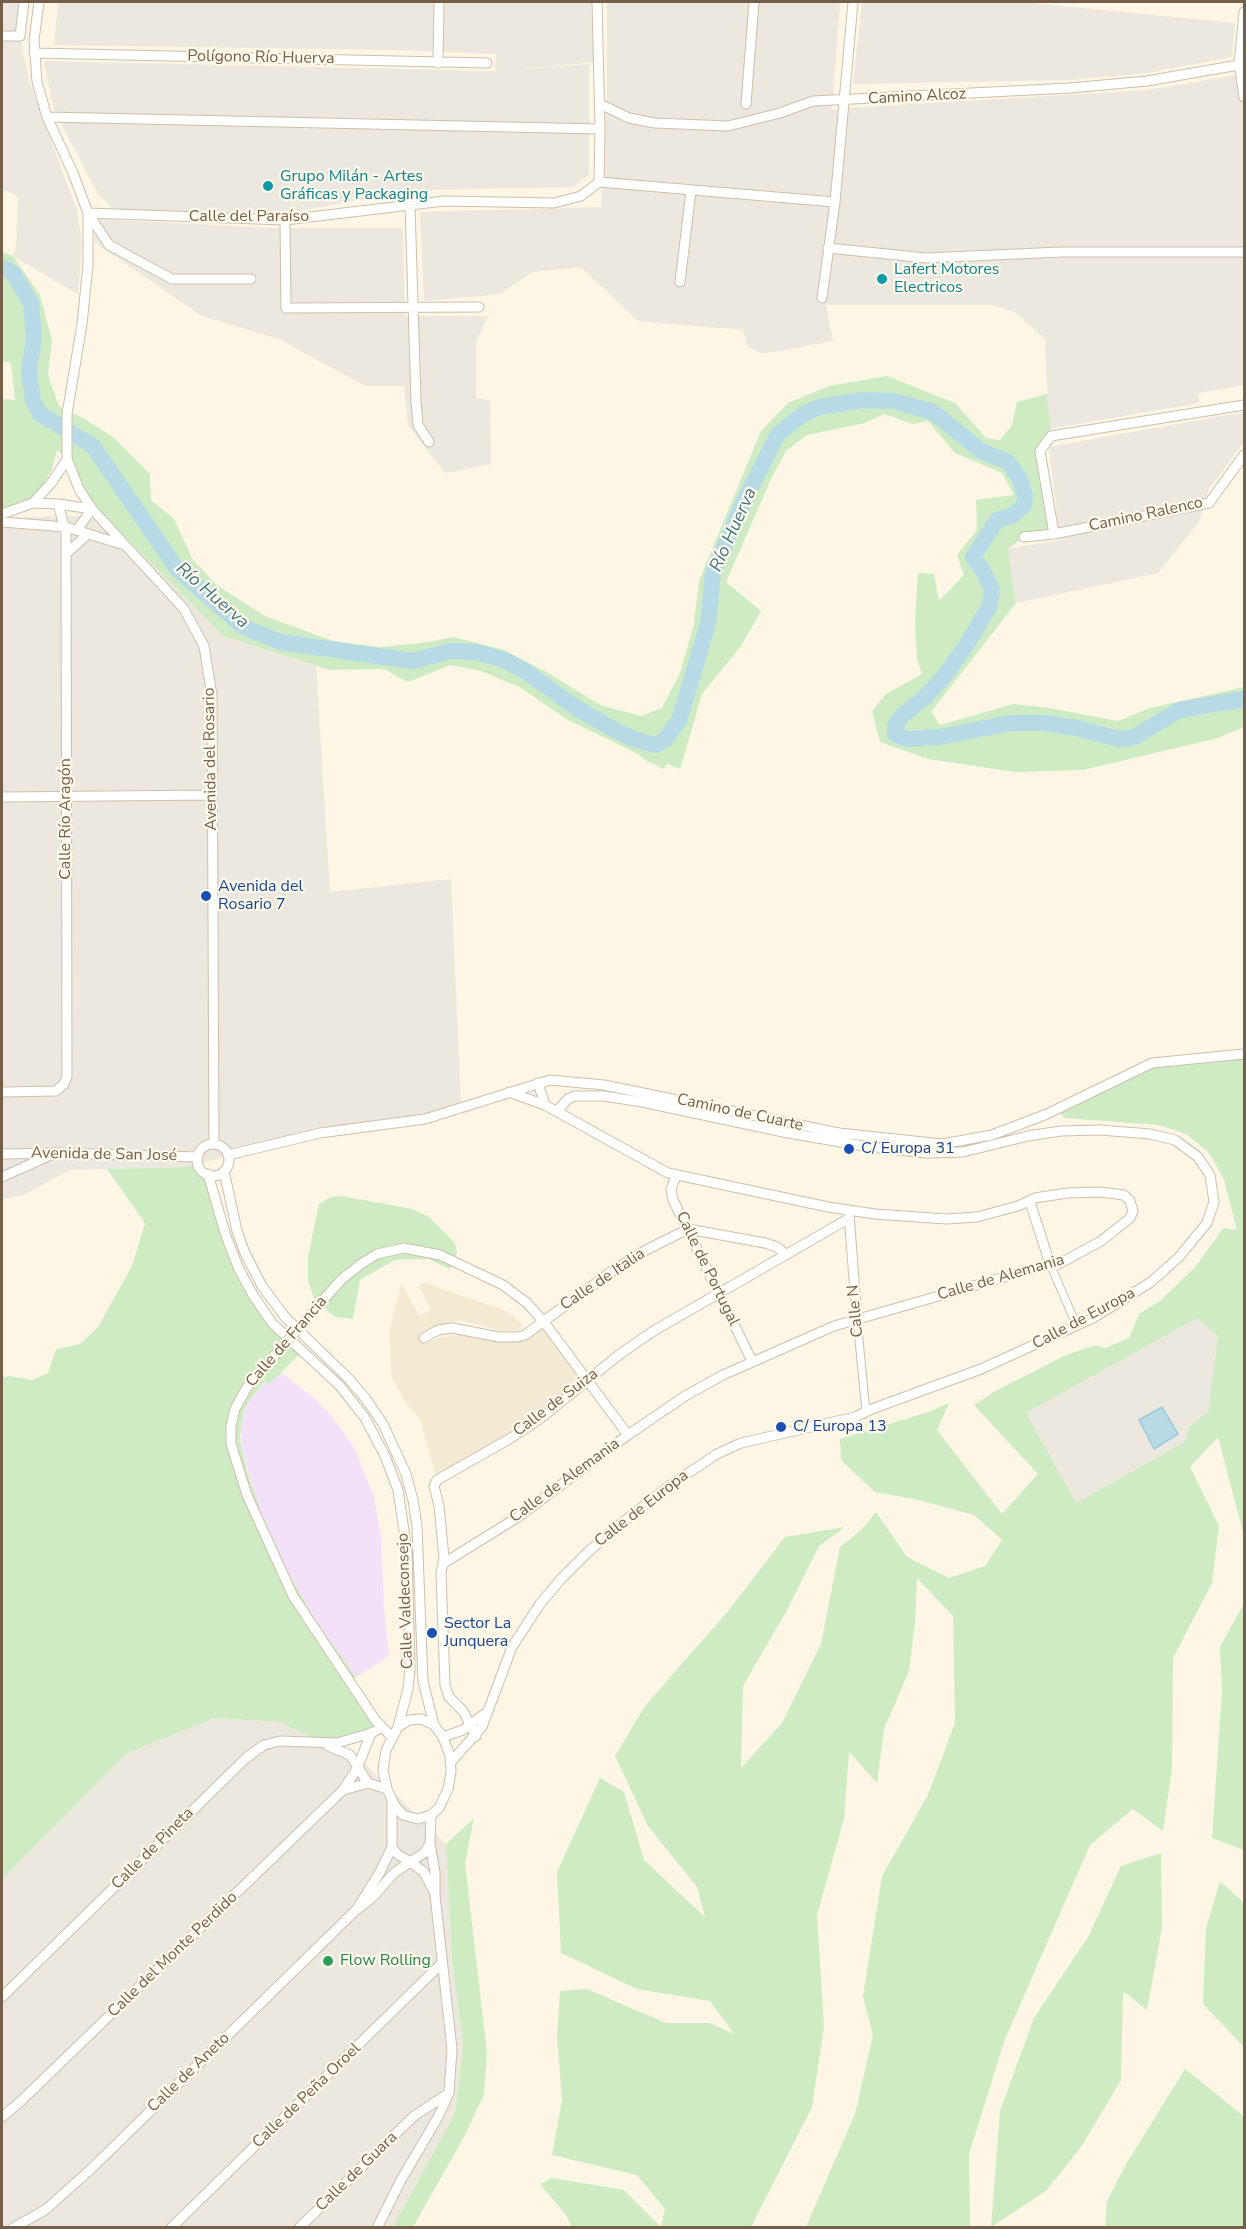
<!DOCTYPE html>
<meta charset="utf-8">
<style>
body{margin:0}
#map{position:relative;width:1246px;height:2229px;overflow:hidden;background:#fdf6e4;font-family:"Nunito Sans",sans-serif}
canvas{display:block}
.frame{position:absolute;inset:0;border:3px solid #765f49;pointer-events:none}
</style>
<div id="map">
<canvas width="1246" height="2229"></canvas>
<div class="frame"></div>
</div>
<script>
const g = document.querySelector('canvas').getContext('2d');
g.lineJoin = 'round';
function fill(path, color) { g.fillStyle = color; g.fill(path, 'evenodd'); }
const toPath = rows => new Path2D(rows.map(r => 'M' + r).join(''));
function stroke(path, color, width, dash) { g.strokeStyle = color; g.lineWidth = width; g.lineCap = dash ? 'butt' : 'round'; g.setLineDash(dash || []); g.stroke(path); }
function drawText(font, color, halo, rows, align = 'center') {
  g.font = font + ' "Nunito Sans",sans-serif'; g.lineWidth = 4.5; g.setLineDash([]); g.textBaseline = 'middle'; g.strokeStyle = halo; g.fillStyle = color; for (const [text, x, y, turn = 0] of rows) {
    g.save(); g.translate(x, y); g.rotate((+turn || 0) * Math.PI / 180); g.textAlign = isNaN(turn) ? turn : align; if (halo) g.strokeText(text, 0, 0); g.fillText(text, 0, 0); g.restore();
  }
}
fill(toPath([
 [426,1282,442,1289,506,1311,521,1322,522,1329,512,1332,501,1331,461,1320,422,1332,424,1344,442,1337,462,1334,511,1342,529,1337,545,1327,580,1378,580,1384,509,1436,438,1473,435,1473,420,1419,408,1406,391,1376,390,1330,401,1283,419,1315,431,1310,419,1285]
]), '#f4e9d3');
fill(toPath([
 [2,2,24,2,20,36,29,81,77,211,82,242,78,294,13,256,16,245,18,197,8,191,2,190],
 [58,2,591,2,594,62,509,70,589,64,589,175,573,187,413,190,288,213,115,210,98,194,54,110,44,61,495,71,496,54,397,50,54,45],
 [607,2,840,2,832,109,1148,90,1244,74,1244,385,1199,393,1199,403,1049,429,1045,339,1015,312,992,305,826,305,833,341,763,354,747,346,743,330,638,321,581,267,532,272,500,294,424,301,420,212,601,207,607,95],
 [862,2,1021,2,1235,23,1232,57,1147,73,1069,80,853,84],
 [94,219,276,228,403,228,405,316,488,316,476,343,476,398,490,400,491,464,445,473,408,425,404,386,365,386,279,339,202,316,95,243],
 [1244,412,1244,442,1208,490,1200,520,1158,573,1016,603,1008,549,1060,540,1049,447],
 [104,515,223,636,316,666,330,892,451,879,461,1108,245,1152,187,1167,70,1170,23,1195,2,1199,2,518],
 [1198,1317,1218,1336,1208,1412,1189,1427,1186,1441,1076,1503,1025,1413],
 [214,1718,280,1722,358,1757,446,1844,452,1960,463,2045,455,2113,393,2227,2,2228,2,1879,126,1754]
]), '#ece7df');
fill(toPath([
 [280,1372,312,1396,334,1419,355,1449,374,1497,381,1536,384,1607,389,1656,356,1677,317,1623,283,1563,258,1505,241,1447,241,1423,249,1401,266,1381,270,1384]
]), '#f3e1f9');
fill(toPath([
 [2,252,13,256,40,295,52,340,48,375,59,406,83,418,113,437,150,474,151,500,174,519,193,560,218,586,265,616,333,641,379,647,422,643,454,637,504,650,550,674,600,705,641,716,662,708,680,673,694,624,699,581,761,431,788,403,829,386,887,376,955,403,986,438,1000,440,1012,425,1017,402,1047,394,1051,436,1040,452,1054,534,1024,537,1008,549,1016,603,931,712,940,725,1013,704,1050,708,1118,721,1150,708,1244,687,1244,727,1218,738,1083,770,1016,772,928,759,880,742,872,711,886,694,922,674,917,659,915,622,918,573,934,574,939,601,964,575,957,555,977,530,976,500,1014,495,1002,473,955,453,928,421,913,424,884,414,865,423,807,435,786,451,771,479,726,582,761,611,741,646,702,694,680,769,667,764,664,769,645,760,638,754,568,720,521,688,481,671,450,665,408,682,384,669,330,670,223,636,104,515,92,509,67,459,57,450,52,469,33,503,2,514,2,399,15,400,11,363,2,361],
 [1244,1054,1244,1536,1218,1437,1190,1467,1219,1526,1212,1583,1173,1658,1172,1768,1163,1831,1133,1809,1090,1845,1005,2039,969,2154,970,2227,806,2227,855,2114,873,2035,863,1996,882,1876,928,1795,955,1723,953,1616,917,1578,915,1623,909,1671,884,1729,877,1783,849,1752,844,1819,817,1915,824,2027,812,2107,751,2227,572,2227,566,2215,540,2184,552,2178,624,2190,661,2227,665,2209,637,2175,552,2155,562,2100,557,2036,560,1991,587,1989,666,2023,710,2023,734,2034,710,2001,637,1989,561,1953,557,1872,600,1778,624,1792,644,1860,705,1917,697,1887,648,1826,615,1756,645,1706,728,1611,785,1537,845,1527,819,1546,787,1610,743,1686,741,1768,782,1723,821,1644,840,1547,861,1530,876,1512,907,1557,949,1578,985,1566,1002,1540,974,1515,919,1500,875,1492,841,1460,840,1439,928,1412,949,1403,937,1430,1002,1514,1038,1474,974,1405,997,1390,1064,1356,1095,1345,1105,1348,1129,1338,1139,1314,1160,1301,1196,1266,1223,1228,1237,1230,1224,1180,1213,1159,1206,1150,1186,1134,1159,1125,1064,1118,1057,1108,1152,1063],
 [1197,1318,1218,1336,1208,1412,1189,1427,1186,1441,1076,1503,1026,1413],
 [198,1162,203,1171,208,1174,253,1295,302,1352,269,1384,265,1381,249,1401,244,1411,240,1435,241,1447,248,1474,265,1524,291,1578,317,1623,356,1677,350,1682,381,1728,327,1744,280,1722,214,1718,126,1754,2,1879,2,1378,9,1376,32,1380,48,1373,56,1349,80,1344,98,1327,132,1266,145,1223,107,1169,187,1167],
 [341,1196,412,1209,429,1217,455,1243,457,1253,450,1269,428,1259,395,1260,360,1280,353,1319,335,1317,314,1298,308,1281,308,1257,319,1204,331,1197],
 [1244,1603,1244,1850,1212,1838,1222,1691,1220,1647],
 [474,1818,465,1863,487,2053,484,2095,464,2137,413,2227,393,2227,455,2113,463,2045,452,1960,446,1844],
 [1161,1853,1162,1928,1147,2010,1123,1991,1121,2080,1081,2147,1046,2191,991,2227,1000,2111,1034,2018,1088,1937,1121,1866],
 [1220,1881,1244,1903,1244,2047,1203,2004,1206,1928],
 [1185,2069,1241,2114,1244,2119,1244,2227,1105,2227,1107,2201,1125,2166]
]), '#ceebc3');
const water = toPath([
 [1162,1407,1178,1434,1154,1449,1139,1420,1162,1407]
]);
fill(water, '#b8dae7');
stroke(water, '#9ec9d9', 1.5);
stroke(toPath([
 [2,267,12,272,31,303,34,338,29,371,33,401,40,414,93,446,177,569,242,626,280,642,413,661,450,651,476,652,504,660,522,669,575,707,609,727,633,739,656,745,665,740,679,720,708,624,713,572,745,499,778,434,802,415,819,407,864,400,894,401,933,412,981,451,1008,462,1020,479,1025,496,1024,505,1012,516,997,520,973,557,985,574,992,590,990,605,969,641,943,678,925,697,903,715,895,725,895,734,906,739,940,737,1010,723,1045,723,1077,728,1118,739,1133,738,1179,710,1244,699]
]), '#b8dae7', 16);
const pedestrian = toPath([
 [1050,1264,1076,1324],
 [857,1319,866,1412]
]);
const minor = toPath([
 [39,2,34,40,37,82,47,117,73,173,88,213,88,265,82,324,67,414,67,459,79,489,92,509,184,609,204,646,212,696,214,1144],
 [597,2,600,129,599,182],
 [1244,12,1239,63,1244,97],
 [2,36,20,36,24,2],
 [34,53,487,63],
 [438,63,439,2],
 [600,104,629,118,655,123,728,126,780,113,813,101,1070,88,1147,81,1244,64],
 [746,104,754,2],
 [47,117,600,129],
 [410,206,416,401,418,425,429,442],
 [88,213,285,220,444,201,554,203,581,196,599,182,835,202],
 [88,213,109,245,172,279,251,279],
 [285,220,286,308,479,307],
 [828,248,926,258,1061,252,1244,252],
 [680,282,691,191],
 [822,298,835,202,853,2],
 [33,503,58,504,92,509],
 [2,514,33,503,52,482,67,459],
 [2,522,66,527,121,544],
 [77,530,92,509],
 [1054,534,1040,451,1051,436,1244,405],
 [1024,537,1054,534,1209,503,1244,455],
 [66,554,88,534],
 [2,797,212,795],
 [538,1083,545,1105],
 [2,1092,56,1091,64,1084,67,1076,66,533,58,504],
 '197 1160a16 16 0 1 1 32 0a16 16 0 1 1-32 0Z',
 [2,1154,57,1153,198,1157],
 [228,1155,320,1133,425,1119,550,1080,604,1085,839,1133,942,1144,992,1135,1047,1114,1152,1063,1244,1054],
 [224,1171,237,1231,245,1253,262,1286,285,1317,349,1379,366,1399,383,1424,406,1474,413,1500,417,1526,423,1681,434,1725],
 [208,1174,226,1236,238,1267,253,1295,272,1323,340,1386,365,1418,385,1456,398,1490,407,1551,410,1669,408,1689,398,1727],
 [676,1176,671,1189,673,1200,752,1361],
 [2,1177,51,1155],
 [1030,1202,1050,1264],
 [849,1214,857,1319],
 [315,1309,342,1279,361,1264,377,1254,404,1248,440,1255,503,1285,527,1303,544,1322,628,1435],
 [424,1338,438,1330,452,1328,499,1337,517,1337,525,1335,611,1272,646,1250,688,1229,765,1243,777,1247,785,1254],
 [269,1362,246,1389,235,1409,231,1426,231,1444,247,1495,293,1596,376,1721,392,1737],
 [444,1563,518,1517,628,1435,685,1396,723,1375,834,1326,1050,1264,1057,1265,1101,1241,1130,1218,1133,1211,1130,1201,1124,1195,1100,1192,1067,1193,1035,1198,1018,1206,977,1217,946,1219,875,1214,828,1207,668,1173,545,1105,509,1092],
 [421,1719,434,1725,443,1737,450,1756,451,1772,448,1789,439,1808,431,1815,418,1819,403,1815,395,1806,387,1789,383,1770,386,1750,398,1727,409,1720,421,1719],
 [476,1736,463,1711,449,1697,445,1685,441,1573,444,1558,439,1506,434,1486,437,1480,511,1438,541,1418,620,1354,655,1330,848,1219],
 [443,1737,463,1730,487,1712],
 [328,1746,350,1755,368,1783],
 [450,1763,482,1727,512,1647,540,1604,561,1579,588,1552,618,1526,669,1486,717,1454,741,1443,855,1417,872,1409,981,1369,1093,1318,1151,1282,1179,1257,1207,1223,1214,1202,1210,1175,1198,1157,1175,1140,1150,1134,1100,1130,1061,1131,1028,1136,963,1152,926,1153,870,1147,788,1133,642,1102,604,1096,574,1096,568,1099,557,1111],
 [343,1790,368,1783,387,1789],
 [392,1802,392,1847,397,1854,410,1862,424,1853,430,1844,431,1815],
 [359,1908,373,1897,394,1873,410,1862,424,1872,434,1892],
 [2,1997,246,1758,264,1745,280,1741,337,1743,371,1733,381,1728],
 [2,2117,21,2101,343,1790,357,1769,371,1733],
 [13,2228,45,2210,90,2170,357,1909,380,1872,392,1847],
 [171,2228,442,1963],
 [299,2228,414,2116,449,2093],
 [377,2228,401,2180,438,2117,449,2093,452,2049,435,1895,435,1872,430,1844]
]);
stroke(pedestrian, '#cebfab', 9);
stroke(minor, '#cebfab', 11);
stroke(pedestrian, '#fff', 7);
stroke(minor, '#fff', 9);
const minorBridge = toPath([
 [269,1362,315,1309]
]);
stroke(minorBridge, '#cebfab', 11, []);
stroke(minorBridge, '#fff', 9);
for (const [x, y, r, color] of [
 [268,186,6,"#0f9aa8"],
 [882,279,6,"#0f9aa8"],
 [206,896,6,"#1a4fb4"],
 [849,1149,6,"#1a4fb4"],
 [781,1427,6,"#1a4fb4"],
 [432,1633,6,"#1a4fb4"],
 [328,1961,6,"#2e9e5b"]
]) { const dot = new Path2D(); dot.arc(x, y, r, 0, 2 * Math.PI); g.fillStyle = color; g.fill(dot); stroke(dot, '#fffaeb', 2); }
drawText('16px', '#765f49', '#fffaeb', [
 ["Polígono Río Huerva",261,58,1],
 ["Camino Alcoz",917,97,-3],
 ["Calle del Paraíso",249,217],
 ["Camino Ralenco",1146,515,-12],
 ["Avenida del Rosario",211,759,-91],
 ["Calle Río Aragón",66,819,-90],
 ["Camino de Cuarte",740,1113,12],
 ["Avenida de San José",104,1155,1],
 ["Calle de Portugal",707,1269,64],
 ["Calle de Alemania",1001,1278,-16],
 ["Calle de Italia",603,1280,-34],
 ["Calle N",856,1311,-95],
 ["Calle de Europa",1084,1319,-28],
 ["Calle de Francia",287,1342,-49],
 ["Calle de Suiza",556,1403,-37],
 ["Calle de Alemania",565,1481,-36],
 ["Calle de Europa",642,1509,-38],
 ["Calle Valdeconsejo",406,1601,-92],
 ["Calle de Pineta",153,1849,-45],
 ["Calle del Monte Perdido",173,1955,-44],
 ["Calle de Aneto",189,2073,-44],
 ["Calle de Peña Oroel",307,2096,-44],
 ["Calle de Guara",357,2172,-44]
]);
drawText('16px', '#0d838f', '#fffaeb', [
 ["Grupo Milán - Artes",280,177],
 ["Gráficas y Packaging",280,195],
 ["Lafert Motores",894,270],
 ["Electricos",894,288]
], 'left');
drawText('16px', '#164399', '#fffaeb', [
 ["Avenida del",218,887],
 ["Rosario 7",218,905],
 ["C/ Europa 31",861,1149],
 ["C/ Europa 13",793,1427],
 ["Sector La",444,1624],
 ["Junquera",444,1642]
], 'left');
drawText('16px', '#27864d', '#fffaeb', [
 ["Flow Rolling",340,1961]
], 'left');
drawText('italic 18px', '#42758a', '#fffaeb', [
 ["Río Huerva",734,530,-66],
 ["Río Huerva",212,596,41]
]);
</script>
